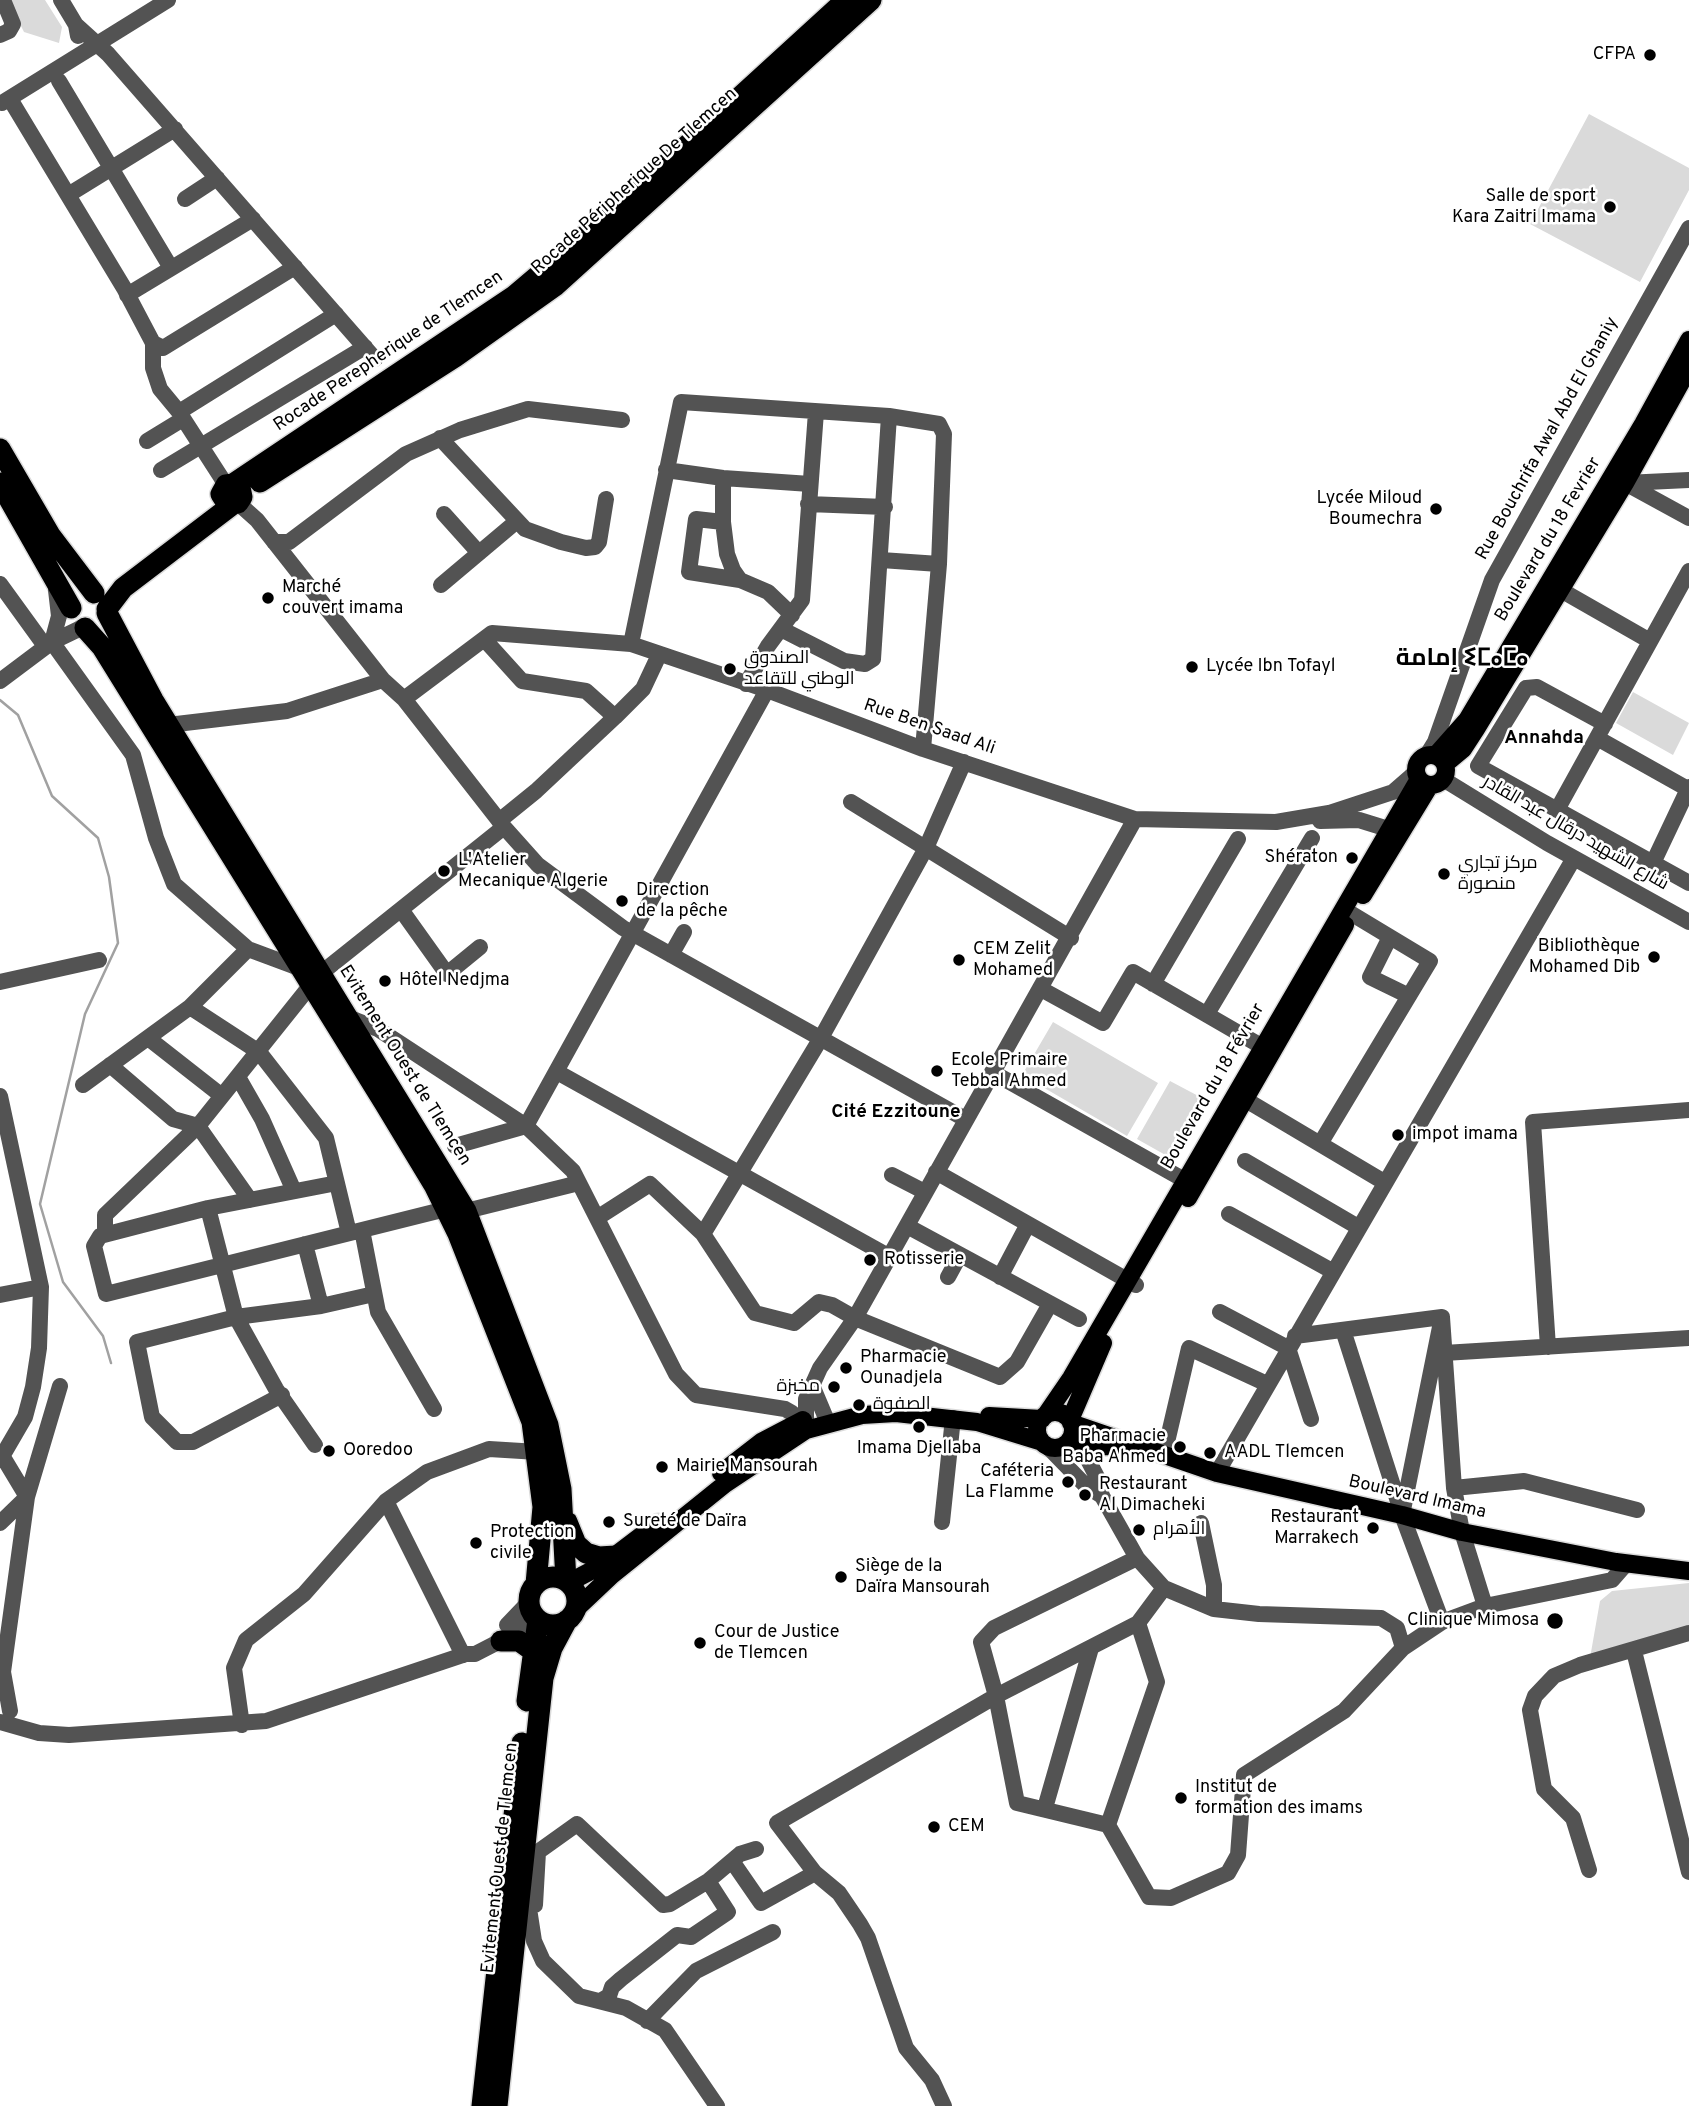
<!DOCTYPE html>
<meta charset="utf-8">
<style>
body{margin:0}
canvas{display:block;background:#fff}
</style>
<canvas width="1689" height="2106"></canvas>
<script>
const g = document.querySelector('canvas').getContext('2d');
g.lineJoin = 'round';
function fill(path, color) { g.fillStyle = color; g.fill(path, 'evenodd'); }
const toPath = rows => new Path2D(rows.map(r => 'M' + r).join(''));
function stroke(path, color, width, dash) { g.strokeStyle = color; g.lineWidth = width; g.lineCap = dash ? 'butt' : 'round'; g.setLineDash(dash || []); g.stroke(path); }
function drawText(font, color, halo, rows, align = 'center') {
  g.font = font + ' Overpass,Cairo,"Noto Sans Tifinagh",sans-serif'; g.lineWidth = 5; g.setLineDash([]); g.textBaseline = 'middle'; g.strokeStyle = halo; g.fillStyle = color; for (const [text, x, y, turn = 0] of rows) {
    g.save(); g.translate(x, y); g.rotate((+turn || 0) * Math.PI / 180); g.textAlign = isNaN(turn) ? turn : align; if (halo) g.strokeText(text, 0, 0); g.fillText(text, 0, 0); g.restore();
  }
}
fill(toPath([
 [8,0,45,0,62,27,59,43,24,32],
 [1589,114,1689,168,1689,190,1640,282,1530,224],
 [1633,692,1689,723,1673,755,1616,723],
 [1053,1022,1158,1083,1127,1136,1022,1075],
 [1170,1081,1204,1099,1169,1157,1137,1139],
 [1689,1583,1689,1628,1590,1658,1600,1601,1612,1591]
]), '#dadada');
stroke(toPath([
 [0,700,18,715,52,796,98,838,109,877,118,943,85,1014,40,1204,63,1282,103,1336,111,1363]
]), '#a1a1a1', 2.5);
const major = toPath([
 '1416 770a15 15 0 1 1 30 0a15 15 0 1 1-30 0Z',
 [1436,755,1467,720,1643,424,1689,340],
 [1445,764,1463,749,1476,729,1625,483,1689,368],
 [1363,895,1430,785],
 [1188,1198,1345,925],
 '1037 1430a18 18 0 1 1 36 0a18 18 0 1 1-36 0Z',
 [989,1416,1042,1419],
 [1045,1416,1071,1378,1419,779],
 [1070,1420,1103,1343],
 [1071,1423,1217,1473,1402,1515,1462,1532,1616,1562,1689,1571],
 [1062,1447,1122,1446],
 [721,1473,761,1442,803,1420],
 [568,1583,604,1564,658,1523],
 [576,1609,612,1575,725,1484,806,1430,862,1415,896,1413,977,1422,1042,1442]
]);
const highway = toPath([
 [0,449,50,535,94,593],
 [260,482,455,357,555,286,871,0],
 [0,483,71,608],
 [233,484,240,487,242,497,238,503,228,505,221,494,226,485,233,484,514,296,625,202,846,0],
 [107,609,123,588,232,505],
 [107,613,153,700,466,1211,548,1425,561,1489,566,1581],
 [85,628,102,647,385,1104,434,1185,458,1234,532,1422,543,1507,536,1584],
 [567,1522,576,1544,586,1553,599,1557,616,1556],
 '529 1601a24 24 0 1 1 48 0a24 24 0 1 1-48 0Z',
 [501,1641,519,1641,533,1651],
 [527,1701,538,1620],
 [482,2106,522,1743],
 [497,2106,543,1678,552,1648,567,1620]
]);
stroke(major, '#dbdbdb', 21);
stroke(highway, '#dbdbdb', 24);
stroke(toPath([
 [61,0,76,25,78,36],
 [76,25,108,54,375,359],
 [0,35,9,31,13,24,3,0],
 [59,81,171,268],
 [10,99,124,288,153,343,153,368,160,389,179,412,226,485],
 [2,103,168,0],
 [68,195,175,129],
 [185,199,217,178],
 [127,295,253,219],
 [153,343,163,348,295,267],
 [179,412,336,314],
 [440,438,525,529,561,542,586,548,595,547,599,542,606,499],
 [147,441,183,419],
 [161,470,365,347],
 [666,470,723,478,810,484],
 [1614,477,1689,518],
 [723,478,723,522,727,554,733,570,740,580,768,592,792,615],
 [1625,483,1689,480],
 [238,503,257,520,383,680,404,699,504,827,538,865,623,928,965,1119],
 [808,504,885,507],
 [444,514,479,553],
 [723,522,696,519,689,572,740,580],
 [274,542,289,542,406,454,460,430,528,409,622,420],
 [881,560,939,564],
 [0,584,45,646],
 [441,585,517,521],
 [1559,589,1650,641],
 [781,629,844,661,865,664,873,659,889,416],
 [484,639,522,681,586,691,615,717,643,689,659,655],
 [52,642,133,755,156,838,174,884,248,949],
 [52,642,59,616,56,590],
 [631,644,681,402,889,416,939,424,944,434,939,564,923,749],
 [0,681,52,642,83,627],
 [746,684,768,646,802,600,816,412],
 [404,699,492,633,631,644,767,690,923,749,1135,819,1276,822,1329,813,1393,792,1416,772],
 [1605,724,1537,687,1526,688,1478,766,1689,883],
 [168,725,287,711,383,680],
 [1597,738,1688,789],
 [1427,755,1435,742,1492,580,1689,228],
 [964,762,926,848,821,1038,703,1234,755,1313,794,1323,819,1302,832,1305,855,1318,1000,1377,1017,1362,1050,1304],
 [1443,779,1547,843,1689,922],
 [851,802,1071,938],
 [1557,810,1689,571],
 [499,821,536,791,615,717],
 [1320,821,1359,820,1388,829],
 [1653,863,1689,787],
 [402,911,447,974,480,947],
 [1390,937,1370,977,1409,996],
 [671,955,684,932],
 [320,974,504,827],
 [0,982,99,960],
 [1153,984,1238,839],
 [1041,989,1103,1023,1133,972,1261,1046],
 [190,1007,259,1052,326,1138,349,1233],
 [1207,1014,1312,838],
 [350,1018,378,1029,526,1126,767,690],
 [148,1038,222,1096],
 [110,1065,173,1119,198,1126,250,1200],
 [557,1072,890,1257],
 [992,1072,1195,1186],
 [238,1077,262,1119,294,1191],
 [83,1085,190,1007,248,949,299,968],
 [0,1096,41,1287,39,1348,33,1387,25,1417,0,1460],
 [1246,1100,1384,1182],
 [1320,1144,1430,961,1352,914],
 [455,1146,526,1126,573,1171,676,1374,696,1395,785,1409,792,1413,797,1423],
 [1245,1161,1358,1227],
 [936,1172,1136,1285],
 [892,1175,925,1192],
 [337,1183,208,1208,100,1236,94,1246,106,1294,446,1209],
 [208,1208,236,1317,276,1389,315,1445],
 [466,1211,579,1183],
 [1229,1214,1332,1271],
 [597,1218,650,1184,703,1234],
 [907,1226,1079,1319],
 [362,1230,378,1312,434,1409],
 [105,1233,105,1215,198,1126,310,986],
 [305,1244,321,1306],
 [948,1277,960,1255],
 [1000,1277,1028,1224],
 [0,1295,41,1287],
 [1220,1312,1288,1348,1311,1419],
 [1343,1330,1402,1514],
 [1295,1336,1442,1317],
 [1548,1347,1533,1122,1689,1110],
 [1444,1353,1689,1338],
 [812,1385,828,1423],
 [282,1395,193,1442,177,1442,152,1417,137,1342,236,1317,321,1306,374,1294],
 [806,1430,806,1399,820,1368,855,1318,1135,819],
 [1071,1437,1084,1452,1098,1479,1102,1496,1137,1558,1164,1588,1214,1609,1259,1614,1381,1618,1397,1628,1403,1648,1344,1711,1244,1775,1238,1855,1228,1873,1171,1898,1149,1897,1108,1825,1157,1682,1138,1623,1164,1588],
 [1046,1445,1085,1485,1102,1496],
 [1164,1455,1189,1348,1267,1384],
 [1217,1473,1574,858],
 [1454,1488,1524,1481,1637,1510],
 [386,1501,463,1655],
 [942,1522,953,1418],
 [0,1523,27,1497,3,1457],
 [1201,1523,1214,1585,1214,1609],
 [1442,1622,1402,1515,1442,1317,1454,1488,1462,1532,1485,1606],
 [507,1625,529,1602],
 [1403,1648,1442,1622,1485,1606,1612,1580,1626,1564],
 [1634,1651,1689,1872],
 [10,1711,3,1672,27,1497,60,1386],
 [0,1722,39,1733,69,1735,266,1721,466,1654,475,1654,510,1636,533,1615],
 [242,1725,234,1668,246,1640,304,1594,386,1501,427,1472,489,1449,538,1452],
 [1045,1808,1091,1648],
 [1108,1825,1017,1803,996,1696,981,1642,994,1628,1137,1558],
 [526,1856,535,1854,577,1824,663,1905,670,1904,708,1881,728,1912,691,1937,677,1935,621,1979,612,1987,609,1996,602,2000],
 [732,1861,761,1903,815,1873],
 [1589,1870,1573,1818,1544,1789,1530,1710,1535,1696,1554,1676,1580,1665,1689,1633],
 [708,1881,740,1854,756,1849],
 [526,1889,534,1941,543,1961,579,1996,626,2008,665,2030,717,2106],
 [535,1905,538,1852],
 [647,2021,696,1971,773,1932],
 [944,2106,932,2080,906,2048,868,1938,860,1924,839,1893,815,1873,777,1823,996,1696,1138,1623]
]), '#535353', 16);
stroke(major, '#000', 18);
stroke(highway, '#000', 21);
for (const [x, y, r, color] of [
 [1650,55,7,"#000"],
 [1610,207,7,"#000"],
 [1436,509,7,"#000"],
 [268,598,7,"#000"],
 [1192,667,7,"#000"],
 [730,669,7,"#000"],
 [1352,858,7,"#000"],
 [444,871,7,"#000"],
 [1444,874,7,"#000"],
 [622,901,7,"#000"],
 [1654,957,7,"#000"],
 [959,960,7,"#000"],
 [385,981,7,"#000"],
 [937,1071,7,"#000"],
 [1398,1135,7,"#000"],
 [870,1260,7,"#000"],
 [846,1368,7,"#000"],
 [834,1387,7,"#000"],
 [859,1405,7,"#000"],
 [919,1427,7,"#000"],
 [1180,1447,7,"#000"],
 [329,1451,7,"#000"],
 [1210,1453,7,"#000"],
 [662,1467,7,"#000"],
 [1068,1482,7,"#000"],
 [1085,1495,7,"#000"],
 [609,1522,7,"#000"],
 [1373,1528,7,"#000"],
 [1139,1530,7,"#000"],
 [476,1543,7,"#000"],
 [841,1577,7,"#000"],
 [1555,1621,9,"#000"],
 [700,1643,7,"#000"],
 [1181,1798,7,"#000"],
 [934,1827,7,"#000"]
]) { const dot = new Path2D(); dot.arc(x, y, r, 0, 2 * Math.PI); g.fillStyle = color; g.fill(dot); stroke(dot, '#fff', 2.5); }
drawText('18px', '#000', '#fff', [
 ["CFPA",1636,55,"right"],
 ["Salle de sport",1596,197,"right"],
 ["Kara Zaitri Imama",1596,218,"right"],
 ["Lycée Miloud",1422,499,"right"],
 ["Boumechra",1422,520,"right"],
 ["Marché",282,588],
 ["couvert imama",282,609],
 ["الصندوق",744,659],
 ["الوطني للتقاعد",744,680],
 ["Lycée Ibn Tofayl",1206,667],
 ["Shératon",1338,858,"right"],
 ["L'Atelier",458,861],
 ["Mecanique Algerie",458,882],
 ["مركز تجاري",1458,864],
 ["منصورة",1458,885],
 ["Direction",636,891],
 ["de la pêche",636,912],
 ["Bibliothèque",1640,947,"right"],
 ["Mohamed Dib",1640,968,"right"],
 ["CEM Zelit",973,950],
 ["Mohamed",973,971],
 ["Hôtel Nedjma",399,981],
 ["Ecole Primaire",951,1061],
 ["Tebbal Ahmed",951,1082],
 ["impot imama",1412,1135],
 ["Rotisserie",884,1260],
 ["Pharmacie",860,1358],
 ["Ounadjela",860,1379],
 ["مخبزة",820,1387,"right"],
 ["الصفوة",873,1405],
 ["Pharmacie",1166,1437,"right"],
 ["Baba Ahmed",1166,1458,"right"],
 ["Imama Djellaba",919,1449,"center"],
 ["Ooredoo",343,1451],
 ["AADL Tlemcen",1224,1453],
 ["Mairie Mansourah",676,1467],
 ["Caféteria",1054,1472,"right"],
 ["La Flamme",1054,1493,"right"],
 ["Restaurant",1099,1485],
 ["Al Dimacheki",1099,1506],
 ["Restaurant",1359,1518,"right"],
 ["Marrakech",1359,1539,"right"],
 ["Sureté de Daïra",623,1522],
 ["الأهرام",1153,1530],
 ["Protection",490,1533],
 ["civile",490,1554],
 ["Siège de la",855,1567],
 ["Daïra Mansourah",855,1588],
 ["Clinique Mimosa",1539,1621,"right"],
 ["Cour de Justice",714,1633],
 ["de Tlemcen",714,1654],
 ["Institut de",1195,1788],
 ["formation des imams",1195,1809],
 ["CEM",948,1827]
], 'left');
drawText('18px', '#000', '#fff', [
 ["Rocade Péripherique De Tlemcen",635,182,-42],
 ["Rocade Perepherique de Tlemcen",389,352,-34],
 ["Rue Bouchrifa Awal Abd El Ghaniy",1548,439,-61],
 ["Boulevard du 18 Fevrier",1549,540,-59],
 ["Rue Ben Saad Ali",929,728,19],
 ["شارع الشهيد درقال عبد القادر",1575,834,30],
 ["Evitement Ouest de Tlemcen",404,1066,58],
 ["Boulevard du 18 Février",1214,1087,-60],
 ["Boulevard Imama",1417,1498,13],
 ["Evitement Ouest de Tlemcen",501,1858,-84]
]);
drawText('bold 19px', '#000', '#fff', [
 ["Annahda",1544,739],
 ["Cité Ezzitoune",896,1113]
]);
drawText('bold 24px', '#000', '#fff', [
 ["إمامة ⵉⵎⴰⵎⴰ",1462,660]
]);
</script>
